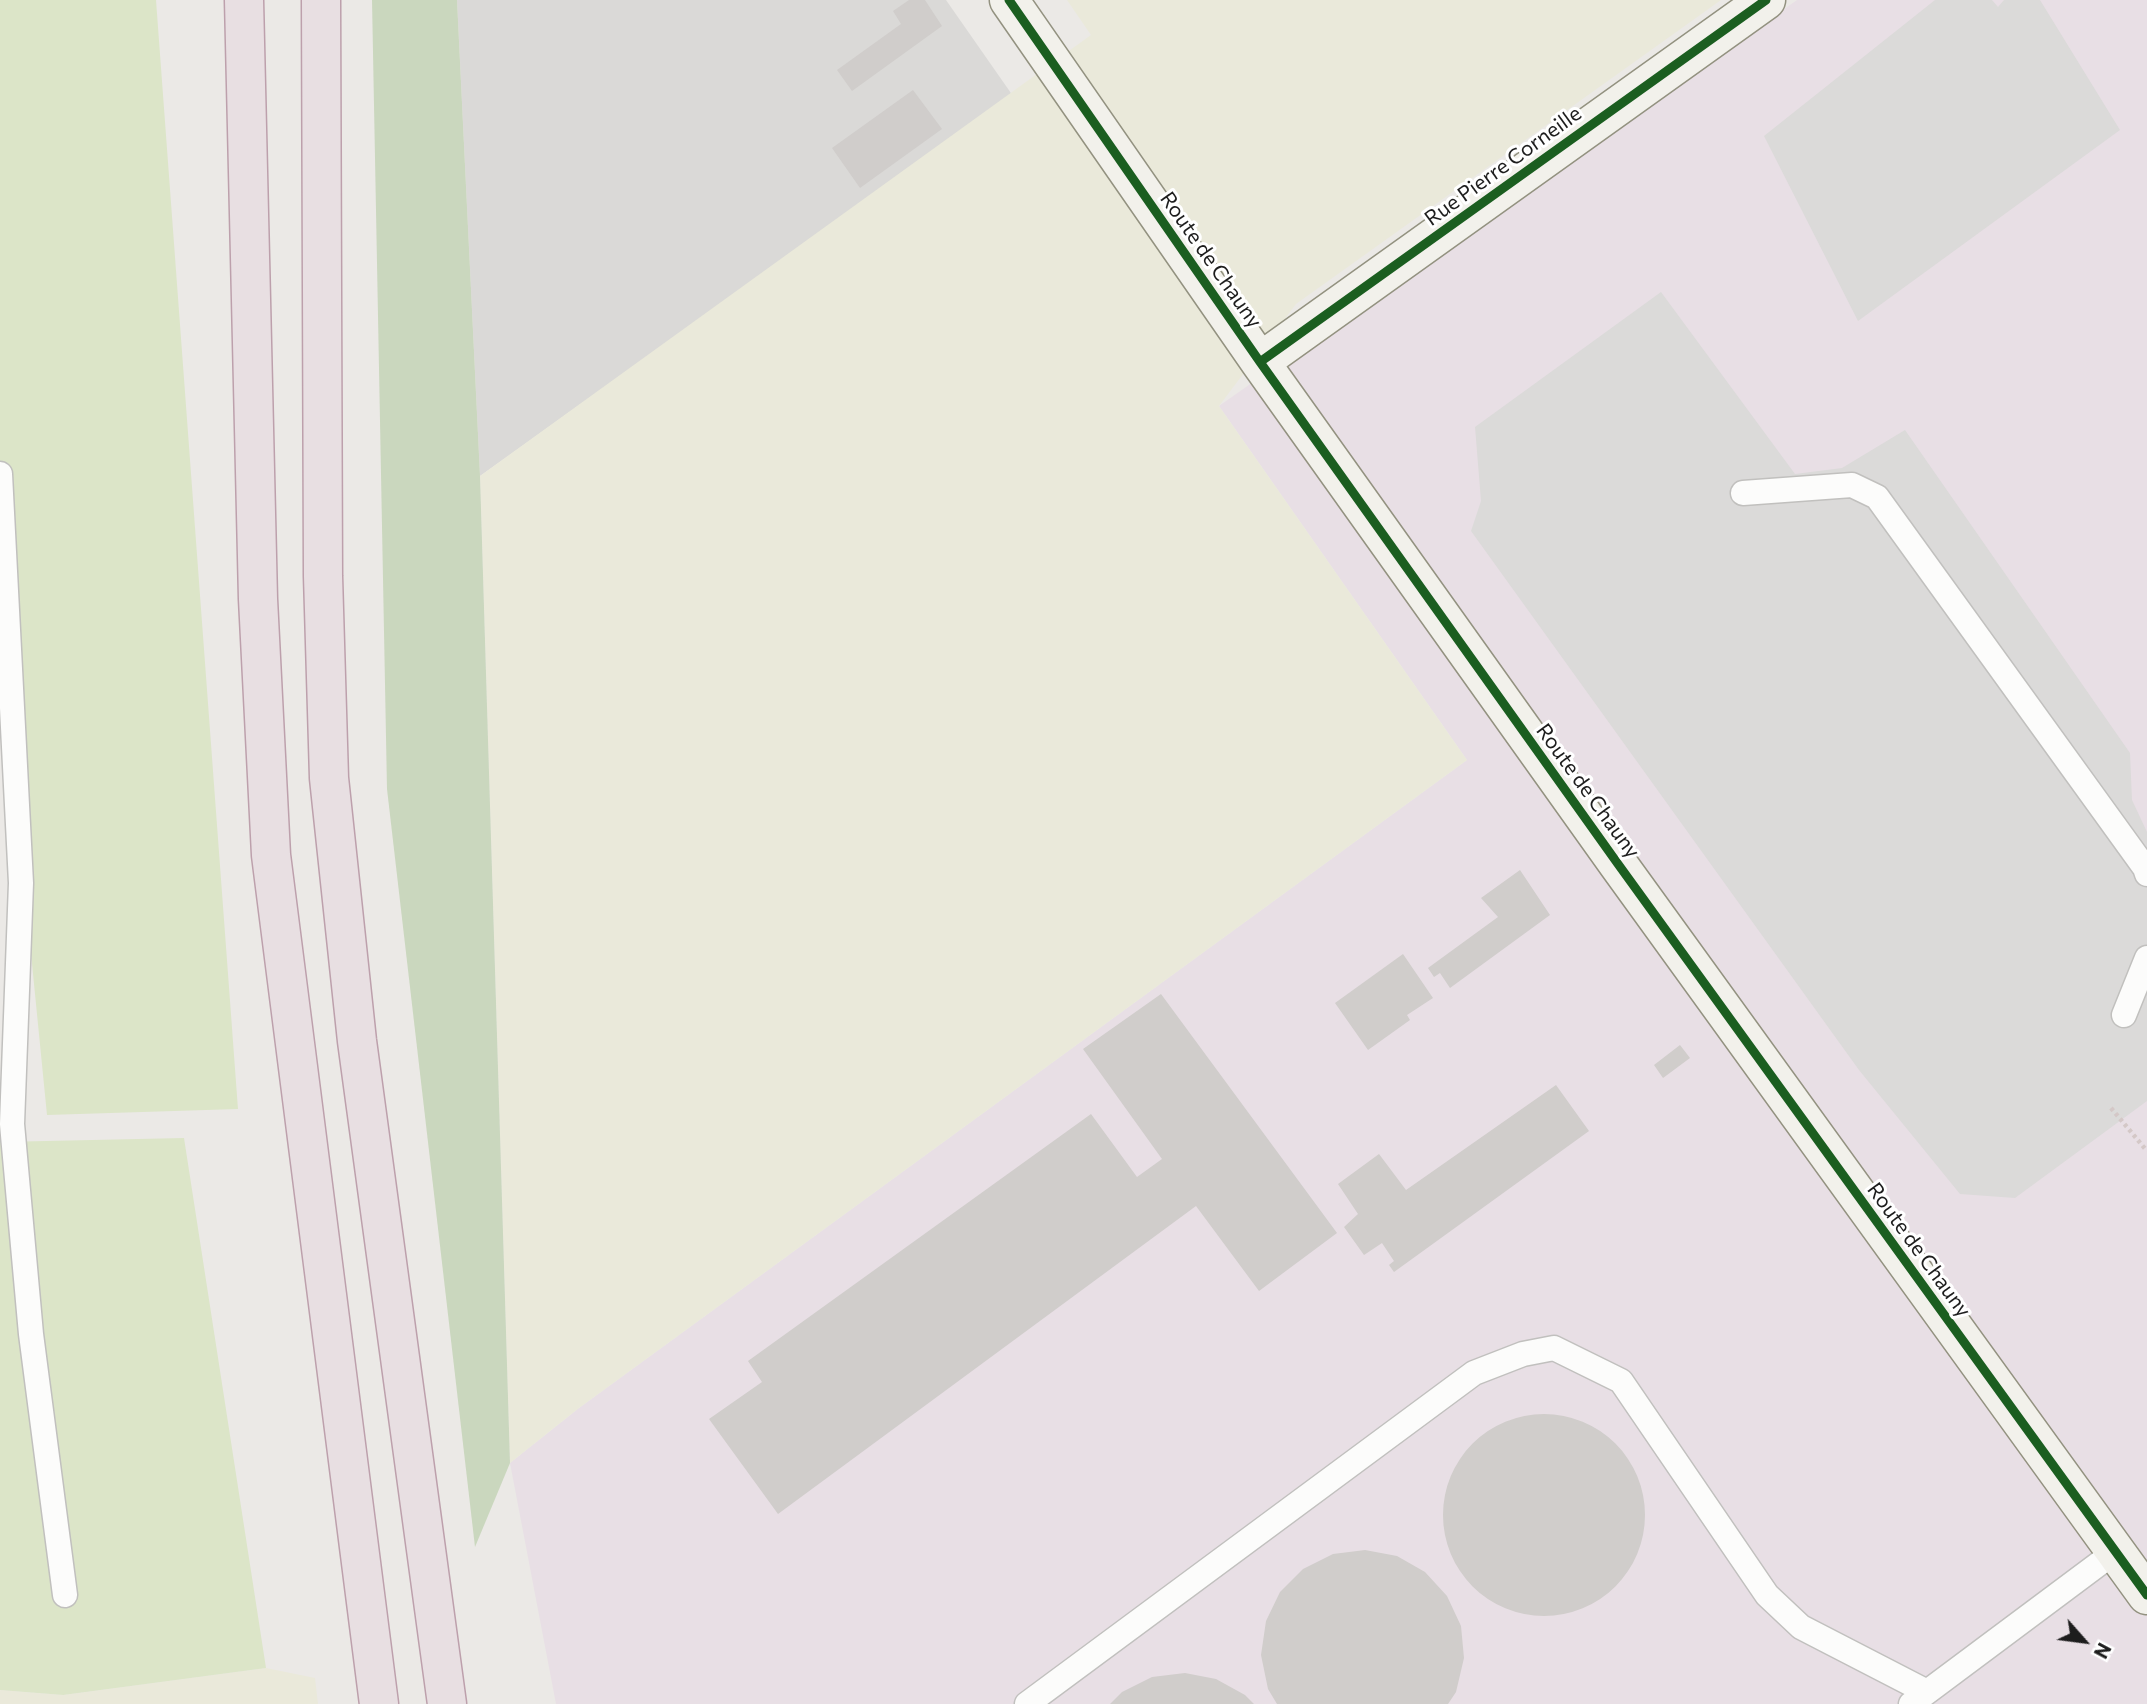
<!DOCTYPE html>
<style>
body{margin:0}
#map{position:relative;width:2147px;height:1704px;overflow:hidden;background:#ebe9e6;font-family:Commissioner,sans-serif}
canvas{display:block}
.north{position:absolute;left:2049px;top:1606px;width:70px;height:70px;-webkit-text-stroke:5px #fff;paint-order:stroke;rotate:118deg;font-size:19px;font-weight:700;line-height:28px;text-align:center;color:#1d1d1d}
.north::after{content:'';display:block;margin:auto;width:24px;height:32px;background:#1d1d1d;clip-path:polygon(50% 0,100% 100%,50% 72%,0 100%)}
</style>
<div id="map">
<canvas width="2147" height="1704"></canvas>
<div class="north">N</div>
</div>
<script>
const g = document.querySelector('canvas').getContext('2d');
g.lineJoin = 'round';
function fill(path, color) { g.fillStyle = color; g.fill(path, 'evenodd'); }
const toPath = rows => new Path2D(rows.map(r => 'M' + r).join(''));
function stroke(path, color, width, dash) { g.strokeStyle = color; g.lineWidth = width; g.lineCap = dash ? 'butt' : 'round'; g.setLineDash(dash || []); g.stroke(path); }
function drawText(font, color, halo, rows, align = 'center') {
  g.font = font + ' Commissioner,sans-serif'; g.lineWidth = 6; g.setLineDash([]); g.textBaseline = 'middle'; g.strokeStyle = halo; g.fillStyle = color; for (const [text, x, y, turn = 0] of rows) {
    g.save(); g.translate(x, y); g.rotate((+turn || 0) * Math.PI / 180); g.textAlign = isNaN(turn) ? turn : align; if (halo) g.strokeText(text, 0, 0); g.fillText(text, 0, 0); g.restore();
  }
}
fill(toPath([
 [457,0,946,0,1013,96,480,476]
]), '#dad9d7');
fill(toPath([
 [1797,0,2147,0,2147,1704,556,1704,510,1463,579,1408,1467,760,1219,406]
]), '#e8dfe5');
fill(toPath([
 [1067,0,1721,0,1296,304,1219,406,1467,760,579,1408,510,1463,480,476,1091,35],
 [266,1668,315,1678,318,1704,0,1704,0,1690,63,1695]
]), '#eae9da');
fill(toPath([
 [0,0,156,0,238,1109,47,1115,0,641],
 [184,1138,266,1668,63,1695,0,1690,0,1142]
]), '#dce5c8');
fill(toPath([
 [372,0,457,0,480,476,510,1463,475,1547,387,789]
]), '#cad7be');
fill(toPath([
 [1935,0,1992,0,1998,7,2004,0,2040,0,2120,130,1858,321,1764,136],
 [1661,292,1795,474,1842,468,1905,430,2130,753,2132,800,2147,832,2147,1101,2015,1198,1960,1194,1859,1070,1471,531,1481,501,1475,427]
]), '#dbdad9');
fill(toPath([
 [909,0,925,0,942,26,852,91,837,70,901,24,893,11],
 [913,90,942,129,860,188,832,148],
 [1520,870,1550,915,1450,988,1440,973,1434,977,1428,968,1498,917,1481,898],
 [1403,954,1433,998,1407,1015,1410,1020,1368,1050,1335,1003],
 [1161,994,1337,1233,1259,1291,1196,1206,778,1514,709,1419,762,1382,748,1361,1091,1114,1137,1177,1162,1159,1083,1049],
 [1680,1045,1690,1058,1663,1078,1654,1065],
 [1556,1085,1589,1131,1394,1272,1389,1265,1394,1261,1382,1243,1364,1255,1344,1227,1358,1214,1338,1184,1379,1154,1406,1190],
 '1443 1515a101 101 0 1 1 202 0a101 101 0 1 1-202 0Z',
 [1365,1550,1397,1556,1425,1572,1447,1596,1461,1626,1464,1658,1456,1692,1448,1704,1277,1704,1268,1689,1261,1655,1266,1621,1280,1592,1303,1569,1333,1554],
 [1185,1673,1216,1679,1245,1695,1254,1704,1110,1704,1122,1692,1152,1677]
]), '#d0cdcb');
const lane = toPath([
 [0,474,21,883,12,1124,31,1334,65,1595],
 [1743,493,1852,485,1877,497,2145,868,2147,874],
 [2124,1015,2147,958],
 [1027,1704,1474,1373,1523,1354,1554,1348,1621,1381,1767,1595,1801,1627,1927,1692],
 [1911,1704,2116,1551]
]);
const secondary = toPath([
 [1009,0,1260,362,1618,864,2147,1595],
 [1260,362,1766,0]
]);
const highway = toPath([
 [244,0,258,599,271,855,379,1704],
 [321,0,323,576,329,778,357,1041,447,1704]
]);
stroke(lane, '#c1c0be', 27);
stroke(secondary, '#939280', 41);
stroke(highway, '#bda0ac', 41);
stroke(toPath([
 [2111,1108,2147,1151]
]), '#d4c8c7', 4.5, [3.5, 3.5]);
stroke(lane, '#fcfcfb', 24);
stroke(secondary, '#f2f1eb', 38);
stroke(highway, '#e8dfe2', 38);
stroke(toPath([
 [1009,0,1260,362,1618,864,2147,1595],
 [1260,362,1766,0]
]), '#1b5e20', 9);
drawText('21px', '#1d1d1d', '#fff', [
 ["Rue Pierre Corneille",1503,166,-36],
 ["Route de Chauny",1211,260,55],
 ["Route de Chauny",1588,791,54],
 ["Route de Chauny",1919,1250,54]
]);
</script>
